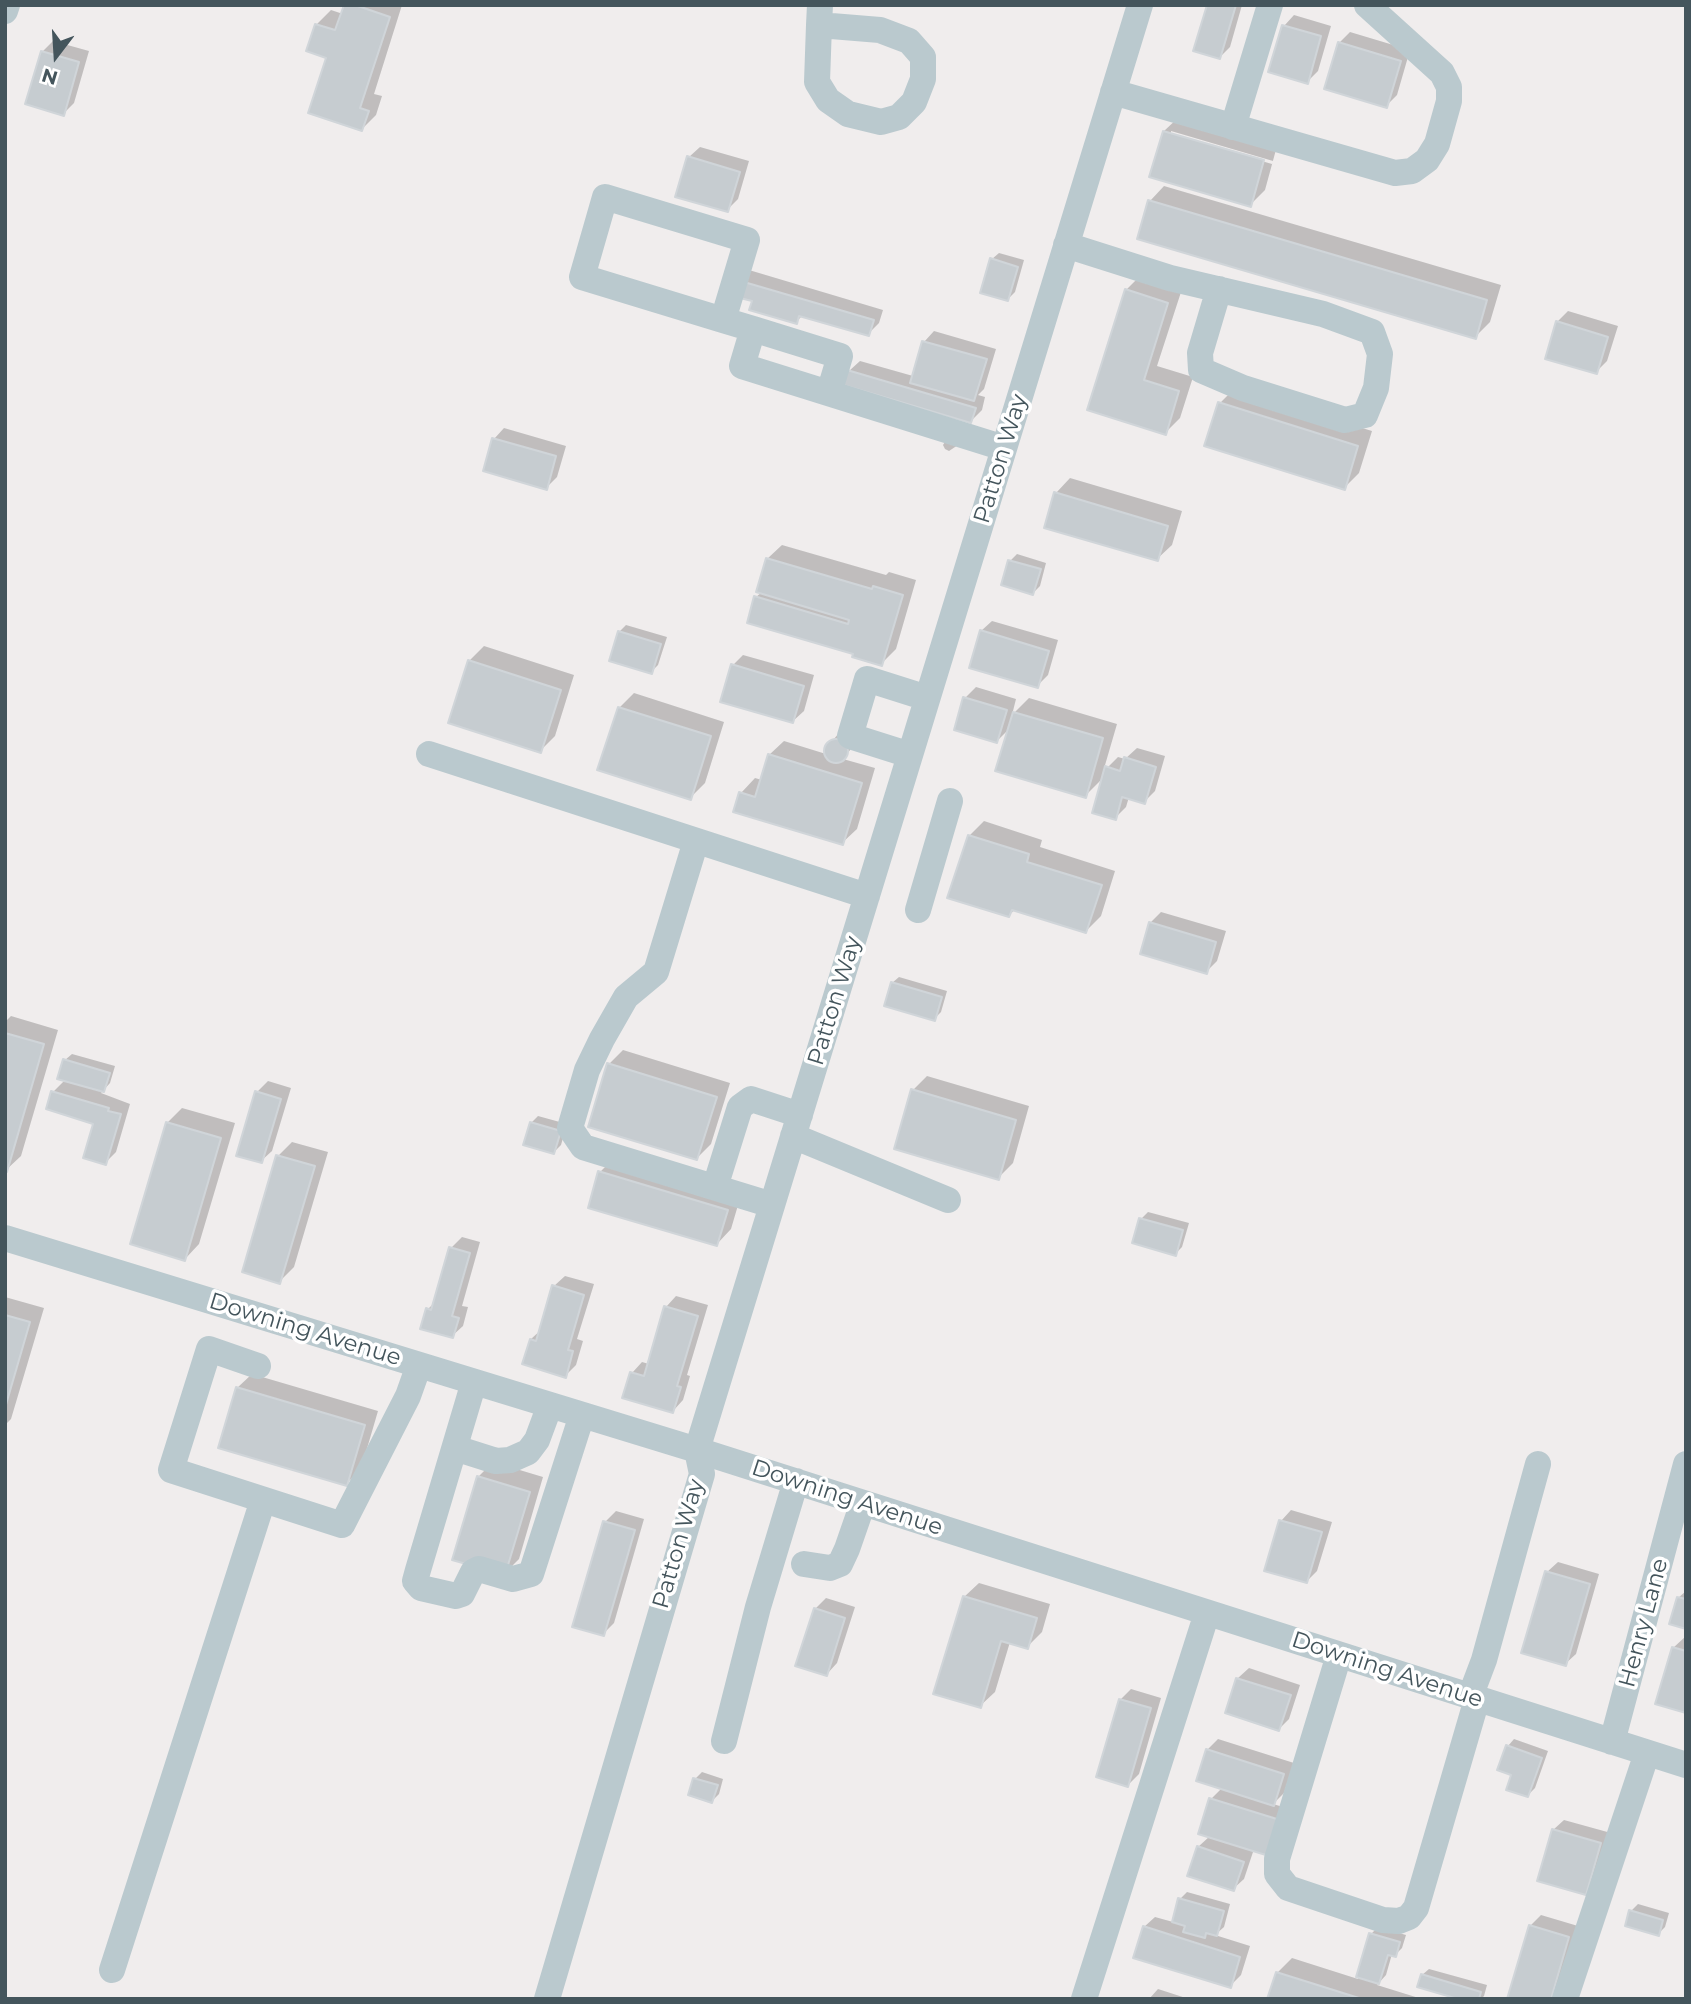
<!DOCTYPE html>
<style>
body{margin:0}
#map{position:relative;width:1691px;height:2004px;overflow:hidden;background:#f0eded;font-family:Montserrat,sans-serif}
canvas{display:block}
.frame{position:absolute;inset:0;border:7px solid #44555c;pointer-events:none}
.north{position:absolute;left:21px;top:21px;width:70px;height:70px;-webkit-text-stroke:5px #fff;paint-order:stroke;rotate:197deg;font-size:19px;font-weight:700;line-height:28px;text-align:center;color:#44555c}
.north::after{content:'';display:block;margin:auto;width:24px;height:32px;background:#44555c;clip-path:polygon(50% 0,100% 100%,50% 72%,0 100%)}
</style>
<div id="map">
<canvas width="1691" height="2004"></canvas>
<div class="frame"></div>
<div class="north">N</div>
</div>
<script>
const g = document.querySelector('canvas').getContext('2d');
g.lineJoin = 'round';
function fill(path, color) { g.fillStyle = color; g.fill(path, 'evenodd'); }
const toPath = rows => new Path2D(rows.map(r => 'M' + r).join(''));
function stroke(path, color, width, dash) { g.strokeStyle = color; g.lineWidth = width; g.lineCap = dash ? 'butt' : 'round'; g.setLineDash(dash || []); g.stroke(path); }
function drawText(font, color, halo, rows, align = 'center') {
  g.font = font + ' Montserrat,sans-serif'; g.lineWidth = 7; g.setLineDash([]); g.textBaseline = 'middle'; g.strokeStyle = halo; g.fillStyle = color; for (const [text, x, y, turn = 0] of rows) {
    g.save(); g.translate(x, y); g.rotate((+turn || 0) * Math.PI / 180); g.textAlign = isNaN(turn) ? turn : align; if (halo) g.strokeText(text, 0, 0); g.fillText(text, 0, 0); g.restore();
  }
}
fill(toPath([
 [345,5,402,5,374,94,382,96,376,115,362,129,328,57,316,25,331,10,343,14],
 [1209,5,1242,5,1230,47,1219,58],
 [1294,15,1331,26,1318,71,1307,82,1284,26],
 [1350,32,1410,50,1397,95,1386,106,1339,43],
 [53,41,89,51,74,103,63,114,42,52],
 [1179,117,1277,146,1265,190,1250,205,1164,131],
 [1171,131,1273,161,1272,164,1171,135],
 [700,147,749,161,738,199,727,210,689,157],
 [1164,186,1501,285,1490,322,1475,337,1150,201],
 [999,253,1024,260,1015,292,1008,299,992,259],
 [749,270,883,310,879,323,868,334,803,315,796,322,754,300,739,281],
 [1141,275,1182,289,1157,366,1193,377,1180,418,1165,433,1089,409,1126,290],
 [1568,311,1618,326,1607,361,1596,372,1557,322],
 [934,331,996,349,984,389,978,395,985,397,982,410,971,421,849,371,860,361,913,376,924,342],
 [1234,389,1372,431,1359,473,1344,488,1220,403],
 [504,428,566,446,557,477,546,488,494,439],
 [946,440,958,445,949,451,945,449,943,445],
 [1070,478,1182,511,1172,545,1157,559,1056,493],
 [782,545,886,575,889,572,916,580,896,649,881,664,855,653,756,597,762,592,767,559],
 [1017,554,1046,563,1040,586,1033,593,1010,561],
 [992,621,1058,640,1048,675,1037,686,981,631],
 [626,625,667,637,658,665,651,672,619,632],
 [484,646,574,675,555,736,540,751,469,661],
 [743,655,814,675,804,711,793,721,733,665],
 [976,687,1016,699,1012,715,1029,698,1117,724,1103,772,1118,757,1125,759,1137,748,1165,756,1155,791,1144,802,1129,797,1126,807,1115,818,1104,777,1085,796,1010,728,997,741,965,698],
 [634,693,724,722,705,783,690,798,619,708],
 [838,734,854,745,843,759,875,768,857,829,842,843,741,793,755,778,762,780,769,755,784,741,826,754,826,749],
 [984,821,1042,840,1040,847,1115,871,1101,916,1086,931,1016,909,1009,915,969,836],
 [1161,912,1226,931,1217,961,1206,972,1150,923],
 [899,977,947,991,941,1012,934,1019,892,983],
 [11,1016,58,1030,21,1156,6,1170,5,1022],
 [623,1050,730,1083,711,1144,697,1158,609,1064],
 [72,1054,115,1066,110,1083,101,1093,130,1104,116,1152,105,1163,95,1122,53,1092,66,1079,65,1060],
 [927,1076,1029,1106,1013,1163,998,1178,913,1090],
 [268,1081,291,1088,272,1151,261,1161,257,1092],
 [182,1108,235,1123,199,1244,185,1259,168,1122],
 [538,1116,567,1124,561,1145,554,1152,531,1123],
 [292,1142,328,1152,294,1267,279,1282,278,1156],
 [614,1158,741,1195,731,1229,717,1244,600,1172],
 [1148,1212,1189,1223,1182,1247,1175,1254,1141,1219],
 [462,1237,480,1242,462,1306,468,1307,463,1326,452,1336,428,1309,435,1302,451,1248],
 [565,1276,594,1284,577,1339,583,1341,576,1365,565,1376,531,1339,542,1329,554,1286],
 [676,1296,708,1305,687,1375,690,1376,683,1400,673,1411,632,1373,642,1362,649,1364,666,1307],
 [5,1297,44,1308,11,1419,5,1425],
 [252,1374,378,1411,361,1469,346,1484,237,1388],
 [493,1462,543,1477,519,1559,505,1573,478,1477],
 [1291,1510,1332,1522,1317,1571,1307,1581,1281,1521],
 [616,1511,644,1519,614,1623,603,1634,605,1522],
 [1558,1562,1599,1574,1576,1654,1565,1664,1547,1572],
 [979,1583,1050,1604,1042,1632,1027,1647,1010,1642,995,1692,980,1706,964,1597],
 [1686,1591,1686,1628,1678,1598],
 [826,1598,855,1607,837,1663,827,1674,815,1609],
 [1686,1636,1686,1711,1673,1648],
 [1249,1668,1300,1685,1289,1719,1279,1729,1227,1712,1238,1678],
 [1131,1689,1161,1698,1139,1774,1128,1785,1120,1700],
 [1218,1739,1294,1763,1284,1793,1273,1804,1290,1809,1254,1849,1244,1879,1233,1889,1198,1847,1210,1836,1211,1799,1222,1788,1207,1750],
 [1514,1739,1548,1751,1535,1788,1528,1795,1513,1774,1508,1746],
 [702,1772,723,1779,719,1794,712,1801,695,1779],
 [1564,1820,1611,1833,1597,1882,1586,1893,1553,1830],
 [1187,1892,1230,1904,1224,1927,1215,1935,1250,1946,1241,1975,1230,1986,1144,1927,1155,1917,1173,1922,1180,1899],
 [1638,1904,1669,1913,1665,1927,1658,1934,1631,1911],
 [1541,1915,1578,1926,1557,1999,1509,1999,1530,1926],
 [1378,1927,1406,1935,1402,1948,1395,1955,1392,1954,1386,1975,1377,1985,1422,1999,1269,1999,1277,1973,1292,1958,1358,1979,1371,1934],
 [1429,1969,1487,1985,1484,1996,1481,1999,1465,1999,1422,1975],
 [1158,1989,1189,1999,1149,1999]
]), '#0003');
const building = toPath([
 [344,5,355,5,390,17,360,108,369,111,362,131,308,113,326,58,306,51,315,24,335,30,344,5],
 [1207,5,1236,5,1220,59,1193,51,1207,5],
 [1282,25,1321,36,1308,84,1268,72,1282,25],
 [1338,42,1401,61,1387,108,1324,89,1338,42],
 [41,51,79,62,64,116,25,104,41,51],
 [1163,131,1264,160,1251,207,1149,177,1163,131],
 [687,156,740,172,728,212,675,197,687,156],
 [1148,200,1487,300,1476,339,1137,239,1148,200],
 [990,258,1018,267,1008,301,980,293,990,258],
 [737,280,874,320,869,336,799,316,797,324,749,310,752,301,732,296,737,280],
 [1125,289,1168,303,1144,380,1179,391,1166,435,1087,410,1125,289],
 [1556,321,1608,337,1597,374,1545,359,1556,321],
 [922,341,987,359,974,401,910,383,922,341],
 [847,370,976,408,971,423,843,385,847,370],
 [1218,402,1358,446,1345,490,1204,446,1218,402],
 [492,438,556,456,547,490,483,471,492,438],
 [1054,492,1168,526,1158,561,1044,528,1054,492],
 [766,558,872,589,873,586,903,595,882,666,852,657,853,654,747,623,754,596,848,624,849,620,756,592,766,558],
 [1008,560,1041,569,1033,595,1001,585,1008,560],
 [980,630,1049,651,1038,688,969,668,980,630],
 [618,631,661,644,652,674,609,661,618,631],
 [468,660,561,690,541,753,448,723,468,660],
 [731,664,804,686,793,723,720,702,731,664],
 [963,697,1007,710,997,743,954,730,963,697],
 [618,707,711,736,691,800,597,770,618,707],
 [1013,712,1103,738,1086,798,995,771,1013,712],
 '824 751a12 12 0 1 1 24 0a12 12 0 1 1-24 0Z',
 [768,754,862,783,843,845,733,812,739,792,755,797,768,754],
 [1124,757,1156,767,1145,804,1122,797,1116,820,1092,813,1105,766,1120,771,1124,757],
 [968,835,1029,854,1027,862,1102,885,1086,933,1012,910,1009,917,947,898,968,835],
 [1149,922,1216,942,1207,974,1140,954,1149,922],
 [891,982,942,997,935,1021,884,1006,891,982],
 [5,1033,44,1044,7,1172,5,1172,5,1033],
 [63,1059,110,1073,104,1092,57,1079,63,1059],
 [607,1063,717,1097,697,1160,588,1127,607,1063],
 [911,1089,1016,1120,999,1180,894,1149,911,1089],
 [51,1091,109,1108,108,1111,121,1114,106,1165,83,1158,93,1124,46,1109,51,1091],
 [255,1091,281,1099,262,1163,236,1156,255,1091],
 [166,1122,221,1138,185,1261,130,1244,166,1122],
 [530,1122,561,1131,554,1154,523,1145,530,1122],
 [276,1155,315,1166,280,1284,242,1272,276,1155],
 [598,1171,728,1210,717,1246,588,1208,598,1171],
 [1139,1218,1183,1230,1176,1256,1132,1243,1139,1218],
 [449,1247,470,1253,452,1316,459,1318,453,1338,420,1329,426,1308,431,1310,449,1247],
 [552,1285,584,1295,568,1350,573,1351,566,1378,522,1364,530,1339,536,1341,552,1285],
 [664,1306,698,1316,677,1386,681,1387,673,1413,622,1398,630,1372,644,1376,664,1306],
 [5,1315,30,1322,5,1408,5,1315],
 [236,1387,365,1425,347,1486,218,1448,236,1387],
 [477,1476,530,1492,505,1575,452,1560,477,1476],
 [1279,1520,1322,1532,1307,1583,1264,1571,1279,1520],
 [603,1521,635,1530,604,1636,572,1627,603,1521],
 [1545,1571,1590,1584,1566,1666,1521,1653,1545,1571],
 [963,1596,1037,1618,1028,1649,1001,1641,981,1708,933,1694,963,1596],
 [1677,1597,1686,1599,1686,1629,1669,1624,1677,1597],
 [814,1608,845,1618,827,1676,795,1666,814,1608],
 [1672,1647,1686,1651,1686,1713,1655,1704,1672,1647],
 [1236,1678,1291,1695,1279,1731,1225,1713,1236,1678],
 [1119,1699,1151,1708,1128,1787,1096,1777,1119,1699],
 [1506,1745,1542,1758,1528,1797,1506,1790,1511,1775,1497,1770,1506,1745],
 [1206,1749,1284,1774,1274,1806,1196,1781,1206,1749],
 [693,1778,718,1785,712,1803,688,1795,693,1778],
 [1209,1798,1280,1820,1269,1856,1198,1834,1209,1798],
 [1552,1829,1601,1843,1586,1895,1537,1881,1552,1829],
 [1197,1846,1244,1862,1234,1891,1187,1876,1197,1846],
 [1178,1898,1224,1911,1217,1936,1206,1933,1205,1938,1183,1932,1185,1926,1172,1922,1178,1898],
 [1629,1910,1663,1920,1659,1936,1625,1926,1629,1910],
 [1529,1925,1569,1937,1551,1999,1507,1999,1529,1925],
 [1143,1926,1240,1957,1231,1988,1133,1958,1143,1926],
 [1369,1933,1400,1942,1396,1957,1388,1955,1379,1984,1356,1977,1369,1933],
 [1276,1972,1362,1999,1267,1999,1276,1972],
 [1421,1974,1481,1992,1479,1999,1458,1999,1417,1987,1421,1974]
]);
fill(building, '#c6ccd0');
stroke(building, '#d0d5d9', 2);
stroke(toPath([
 [5,11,7,5],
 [819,25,880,30,909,41,923,57,923,79,914,102,899,117,881,122,848,114,828,100,817,82,819,25,820,5],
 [1113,92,1395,173,1412,171,1427,160,1437,144,1449,101,1449,87,1442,73,1367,5],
 [1233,127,1270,5],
 [1066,245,1170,278,1323,314,1372,332,1380,354,1376,388,1365,415,1345,420,1243,388,1201,370,1200,353,1219,289],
 [723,320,747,240,605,197,582,277,723,320,753,329,742,366,1004,448],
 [753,329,840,356,829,393],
 [429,754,867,896],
 [910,755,850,736,867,679,927,698],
 [696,841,656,972,626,997,602,1039,587,1070,570,1128,583,1147,772,1205],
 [918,910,950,801],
 [793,1136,948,1200],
 [715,1187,740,1107,751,1099,800,1115],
 [5,1238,697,1450,1686,1765],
 [258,1366,209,1349,171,1470,342,1525,408,1396,419,1365],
 [474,1382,418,1570,415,1581,421,1588,456,1596,462,1594,473,1572,479,1569,513,1579,531,1574,582,1415],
 [455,1448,496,1461,510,1460,528,1452,537,1440,550,1405],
 [804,1564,830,1568,840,1564,847,1549,863,1503],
 [1339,1655,1277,1859,1277,1874,1288,1888,1383,1920,1399,1921,1409,1917,1416,1908,1477,1699],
 [1470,1697,1484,1660,1538,1464],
 [724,1741,758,1607,796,1481],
 [1612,1742,1686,1464],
 [112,1970,263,1500],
 [547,1999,702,1474,697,1450,1140,5],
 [1084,1999,1207,1613],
 [1565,1999,1647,1753]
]), '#bac9ce', 26);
drawText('23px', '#44555c', '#fff', [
 ["Patton Way",1001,459,-73],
 ["Patton Way",835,1001,-73],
 ["Downing Avenue",305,1330,17],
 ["Downing Avenue",847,1498,18],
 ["Patton Way",679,1544,-74],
 ["Henry Lane",1644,1623,-75],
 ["Downing Avenue",1387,1670,18]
]);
</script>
